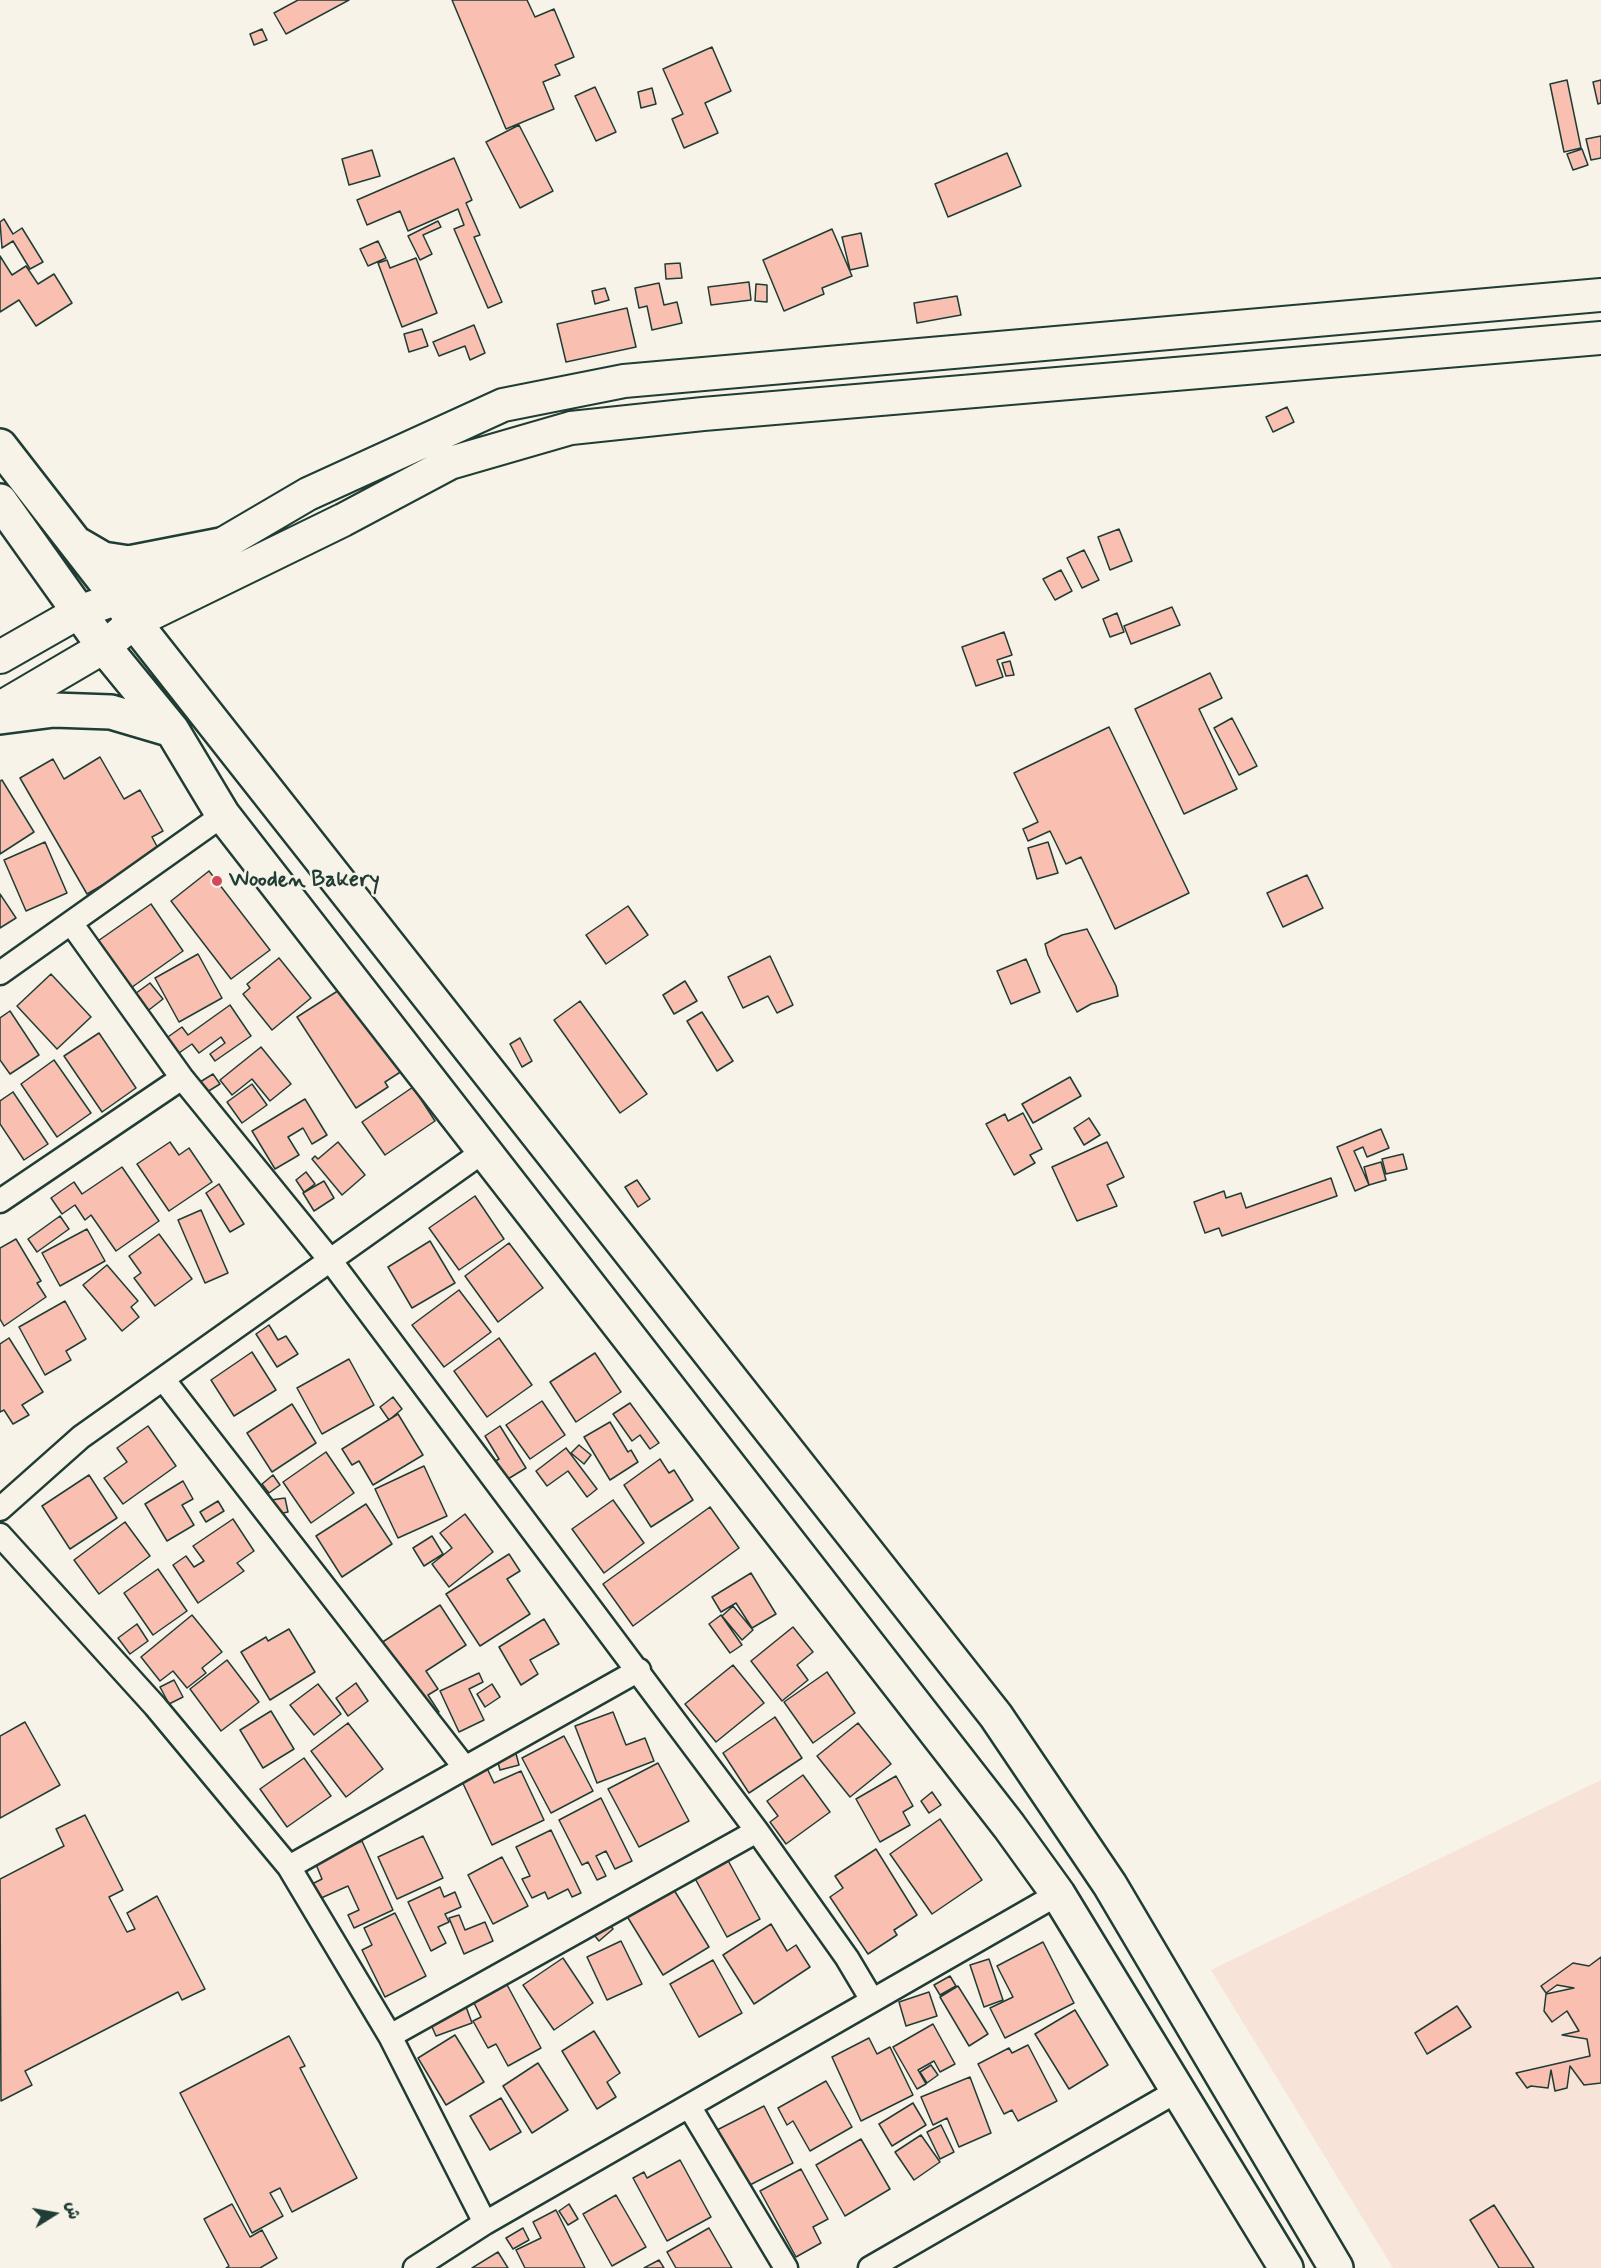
<!DOCTYPE html>
<meta charset="utf-8">
<style>
body{margin:0}
#map{position:relative;width:1601px;height:2268px;overflow:hidden;background:#f7f3e8;font-family:Mynerve,"Playpen Sans Arabic",sans-serif}
canvas{display:block}
.north{position:absolute;left:24px;top:2184px;width:60px;height:60px;-webkit-text-stroke:4px #f7f3e8;paint-order:stroke;rotate:79deg;font-size:16px;font-weight:700;line-height:24px;text-align:center;color:#1f3d34}
.north::after{content:'';display:block;margin:auto;width:21px;height:27px;background:#1f3d34;clip-path:polygon(50% 0,100% 100%,50% 72%,0 100%)}
</style>
<div id="map">
<canvas width="1601" height="2268"></canvas>
<div class="north">ش</div>
</div>
<script>
const g = document.querySelector('canvas').getContext('2d');
g.lineJoin = 'round';
function fill(path, color) { g.fillStyle = color; g.fill(path, 'evenodd'); }
const toPath = rows => new Path2D(rows.map(r => 'M' + r).join(''));
function stroke(path, color, width, dash) { g.strokeStyle = color; g.lineWidth = width; g.lineCap = dash ? 'butt' : 'round'; g.setLineDash(dash || []); g.stroke(path); }
function drawText(font, color, halo, rows, align = 'center') {
  g.font = font + ' Mynerve,sans-serif'; g.lineWidth = 5; g.setLineDash([]); g.textBaseline = 'middle'; g.strokeStyle = halo; g.fillStyle = color; for (const [text, x, y, turn = 0] of rows) {
    g.save(); g.translate(x, y); g.rotate((+turn || 0) * Math.PI / 180); g.textAlign = isNaN(turn) ? turn : align; if (halo) g.strokeText(text, 0, 0); g.fillText(text, 0, 0); g.restore();
  }
}
fill(toPath([
 [1601,1780,1601,2268,1393,2268,1211,1970]
]), '#f8e3d8');
const building = toPath([
 [298,0,349,0,286,34,274,13,298,0],
 [452,0,527,0,535,17,554,9,574,57,555,65,560,75,543,82,554,109,506,129,452,0],
 [262,29,267,40,254,45,250,34,262,29],
 [712,47,731,91,705,103,718,133,684,148,672,119,683,114,663,69,712,47],
 [1567,80,1581,148,1564,152,1550,84,1567,80],
 [1601,80,1601,103,1598,104,1593,82,1601,80],
 [595,87,616,132,596,141,575,96,595,87],
 [652,88,656,104,641,108,638,92,652,88],
 [519,125,553,191,520,208,486,142,519,125],
 [1601,136,1601,158,1591,160,1586,139,1601,136],
 [1582,149,1588,165,1573,170,1567,154,1582,149],
 [372,150,380,176,349,185,342,159,372,150],
 [1007,153,1021,186,948,217,935,184,1007,153],
 [454,158,472,200,466,203,480,235,474,237,502,302,488,308,454,229,464,225,458,209,408,231,400,211,367,225,357,200,454,158],
 [4,219,13,234,22,228,43,262,30,269,13,241,2,248,0,222,4,219],
 [438,221,441,227,423,235,432,254,420,260,408,236,438,221],
 [832,229,852,276,822,288,824,294,784,311,763,260,832,229],
 [861,233,868,266,850,270,842,237,861,233],
 [378,241,386,258,368,266,360,249,378,241],
 [0,256,12,275,26,266,38,284,54,274,72,303,36,326,19,300,0,312,0,256],
 [416,258,437,313,402,327,378,263,387,260,390,268,416,258],
 [680,263,682,278,666,279,665,264,680,263],
 [749,282,751,300,711,305,708,287,749,282],
 [659,283,664,305,677,302,682,323,652,330,647,306,639,308,635,288,659,283],
 [756,284,767,285,767,302,755,301,756,284],
 [605,288,609,300,595,304,592,291,605,288],
 [957,296,961,315,917,323,914,303,957,296],
 [627,308,636,347,566,362,557,324,627,308],
 [474,325,485,353,470,360,465,346,439,356,433,342,474,325],
 [422,329,428,346,409,352,404,334,422,329],
 [1287,407,1294,422,1273,432,1266,417,1287,407],
 [1119,529,1132,561,1110,570,1098,537,1119,529],
 [1084,550,1099,580,1082,588,1067,558,1084,550],
 [1061,570,1072,591,1055,600,1043,579,1061,570],
 [1172,607,1180,625,1131,644,1124,626,1172,607],
 [1117,613,1124,632,1110,637,1103,619,1117,613],
 [1004,632,1012,655,997,660,1003,677,976,686,962,647,1004,632],
 [1010,661,1014,675,1006,676,1002,663,1010,661],
 [1210,673,1222,698,1199,709,1237,789,1184,814,1135,709,1210,673],
 [1232,718,1257,766,1239,775,1214,728,1232,718],
 [1109,727,1189,893,1115,929,1081,857,1066,864,1050,831,1028,841,1023,829,1038,822,1014,773,1109,727],
 [100,757,124,799,140,790,163,831,152,837,160,852,87,894,20,778,53,759,64,779,100,757],
 [2,780,34,832,0,854,0,781,2,780],
 [45,842,67,893,26,911,4,860,45,842],
 [1048,842,1058,873,1037,879,1028,848,1048,842],
 [209,871,270,950,231,979,171,901,209,871],
 [1307,875,1323,908,1283,927,1267,893,1307,875],
 [0,894,16,918,0,928,0,894],
 [151,904,183,951,128,990,95,943,151,904],
 [628,906,648,935,606,964,586,935,628,906],
 [1087,929,1116,986,1118,996,1091,1004,1077,1012,1048,955,1045,944,1062,935,1087,929],
 [198,954,222,998,179,1022,155,978,198,954],
 [770,956,793,1005,777,1013,768,996,743,1008,728,977,770,956],
 [279,958,311,998,272,1030,243,994,250,988,247,984,279,958],
 [1026,959,1040,992,1011,1004,997,971,1026,959],
 [51,974,91,1017,57,1049,17,1006,51,974],
 [685,981,697,1001,674,1014,663,995,685,981],
 [150,983,163,999,145,1013,132,996,150,983],
 [347,985,402,1071,385,1082,388,1087,356,1108,297,1017,347,985],
 [580,1001,647,1094,620,1113,554,1020,580,1001],
 [230,1005,251,1036,215,1061,210,1054,225,1043,221,1037,199,1053,192,1044,176,1055,165,1039,182,1027,188,1035,230,1005],
 [10,1011,39,1055,10,1074,0,1060,0,1018,10,1011],
 [702,1012,733,1061,717,1071,687,1021,702,1012],
 [99,1033,136,1088,102,1112,64,1056,99,1033],
 [520,1038,532,1061,522,1067,510,1044,520,1038],
 [261,1047,291,1084,270,1101,252,1079,232,1095,220,1080,261,1047],
 [54,1060,91,1113,57,1137,21,1084,54,1060],
 [213,1074,220,1084,207,1092,200,1082,213,1074],
 [1070,1077,1081,1096,1033,1123,1022,1104,1070,1077],
 [252,1084,267,1105,242,1123,227,1102,252,1084],
 [413,1087,435,1121,385,1155,362,1122,413,1087],
 [13,1092,48,1144,24,1160,0,1124,0,1101,13,1092],
 [305,1099,327,1135,312,1144,303,1128,288,1137,299,1155,275,1169,252,1131,305,1099],
 [1023,1113,1042,1149,1030,1155,1035,1163,1014,1175,986,1124,1005,1114,1008,1121,1023,1113],
 [1089,1118,1100,1135,1084,1145,1074,1128,1089,1118],
 [1381,1129,1389,1148,1367,1157,1363,1147,1354,1151,1369,1185,1355,1191,1337,1147,1381,1129],
 [170,1142,179,1155,189,1148,212,1182,169,1211,137,1164,170,1142],
 [338,1142,365,1175,342,1195,312,1159,315,1156,318,1159,338,1142],
 [1107,1142,1124,1177,1107,1185,1117,1206,1077,1221,1052,1167,1107,1142],
 [1403,1154,1407,1169,1386,1174,1382,1159,1403,1154],
 [1381,1162,1386,1180,1369,1185,1364,1167,1381,1162],
 [122,1167,159,1221,116,1251,91,1215,85,1220,75,1205,62,1214,51,1198,74,1182,82,1194,122,1167],
 [306,1172,315,1184,304,1192,296,1180,306,1172],
 [1331,1178,1337,1196,1222,1236,1219,1228,1205,1233,1194,1202,1224,1191,1226,1198,1241,1193,1246,1208,1331,1178],
 [637,1180,650,1199,638,1207,625,1187,637,1180],
 [324,1181,334,1198,314,1211,303,1193,324,1181],
 [219,1184,244,1224,230,1232,206,1193,219,1184],
 [475,1196,504,1239,459,1270,429,1228,475,1196],
 [201,1210,228,1273,205,1283,178,1220,201,1210],
 [60,1216,69,1229,37,1252,28,1239,60,1216],
 [87,1229,105,1261,60,1286,42,1253,87,1229],
 [159,1234,192,1279,155,1306,134,1278,141,1273,129,1256,159,1234],
 [16,1239,41,1281,37,1283,46,1297,4,1326,0,1319,0,1248,16,1239],
 [430,1241,455,1283,412,1308,388,1267,430,1241],
 [509,1243,543,1288,498,1322,465,1276,509,1243],
 [107,1265,138,1301,131,1307,139,1317,122,1331,83,1285,107,1265],
 [459,1290,491,1332,444,1367,412,1325,459,1290],
 [65,1301,86,1339,66,1351,71,1360,45,1375,19,1327,65,1301],
 [269,1325,278,1340,286,1336,298,1354,277,1367,256,1334,269,1325],
 [9,1338,43,1392,22,1405,29,1415,13,1424,4,1410,0,1412,0,1344,9,1338],
 [499,1338,532,1385,487,1417,454,1371,499,1338],
 [252,1352,276,1390,234,1416,211,1380,252,1352],
 [595,1353,621,1392,576,1422,550,1382,595,1353],
 [349,1359,374,1405,322,1434,297,1388,349,1359],
 [393,1397,402,1409,389,1420,380,1407,393,1397],
 [542,1401,565,1435,530,1459,506,1425,542,1401],
 [630,1403,659,1443,650,1449,640,1435,632,1441,613,1414,630,1403],
 [292,1404,316,1443,272,1472,247,1433,292,1404],
 [398,1414,423,1455,373,1485,359,1461,352,1465,342,1449,398,1414],
 [610,1422,628,1452,631,1450,638,1462,610,1480,584,1437,610,1422],
 [148,1426,176,1466,123,1504,104,1478,127,1462,117,1448,148,1426],
 [500,1426,526,1468,503,1482,492,1463,499,1459,485,1436,500,1426],
 [579,1445,591,1455,584,1464,571,1453,579,1445],
 [566,1448,597,1489,587,1497,568,1471,547,1486,536,1471,566,1448],
 [326,1452,354,1493,311,1523,283,1482,326,1452],
 [660,1459,669,1473,674,1470,693,1500,651,1527,624,1485,660,1459],
 [424,1466,447,1516,398,1538,375,1489,424,1466],
 [89,1475,117,1518,70,1549,42,1506,89,1475],
 [273,1475,280,1485,269,1493,262,1484,273,1475],
 [183,1481,193,1499,182,1505,194,1525,167,1541,145,1504,183,1481],
 [285,1498,288,1512,273,1515,271,1500,285,1498],
 [613,1500,644,1543,604,1573,572,1529,613,1500],
 [218,1501,224,1511,206,1522,200,1512,218,1501],
 [366,1504,392,1544,342,1577,316,1536,366,1504],
 [710,1507,739,1548,633,1626,603,1584,710,1507],
 [465,1514,493,1552,449,1587,432,1564,452,1548,440,1533,465,1514],
 [233,1519,254,1551,237,1563,244,1571,198,1603,173,1565,186,1556,194,1567,204,1561,193,1546,233,1519],
 [125,1522,150,1556,99,1594,74,1560,125,1522],
 [432,1536,443,1554,424,1566,413,1548,432,1536],
 [509,1554,520,1571,507,1579,530,1614,480,1646,446,1594,509,1554],
 [158,1569,187,1611,153,1635,124,1593,158,1569],
 [751,1573,776,1614,752,1628,736,1603,721,1612,712,1597,751,1573],
 [440,1605,466,1645,426,1671,438,1689,428,1695,439,1712,430,1718,381,1643,440,1605],
 [733,1606,753,1630,742,1640,722,1616,733,1606],
 [192,1615,222,1652,202,1668,206,1673,187,1688,173,1671,160,1681,141,1657,192,1615],
 [721,1615,742,1645,730,1653,709,1624,721,1615],
 [544,1619,559,1644,530,1660,538,1674,521,1685,499,1647,544,1619],
 [137,1624,148,1641,130,1654,118,1638,137,1624],
 [793,1627,813,1652,797,1665,808,1680,782,1701,751,1661,793,1627],
 [289,1629,315,1672,270,1700,241,1652,266,1637,268,1641,289,1629],
 [227,1660,259,1702,221,1731,190,1689,227,1660],
 [733,1665,764,1703,716,1742,685,1704,733,1665],
 [827,1672,855,1713,813,1743,784,1702,827,1672],
 [479,1673,483,1682,469,1689,484,1720,459,1732,440,1691,479,1673],
 [174,1680,183,1697,169,1704,160,1687,174,1680],
 [356,1683,368,1701,348,1716,336,1698,356,1683],
 [318,1684,341,1714,314,1735,290,1705,318,1684],
 [492,1684,500,1697,485,1707,477,1694,492,1684],
 [271,1711,294,1749,263,1768,240,1730,271,1711],
 [613,1712,626,1745,645,1738,654,1761,597,1783,575,1726,613,1712],
 [775,1717,802,1758,749,1793,723,1753,775,1717],
 [25,1722,60,1785,0,1818,0,1736,25,1722],
 [348,1723,383,1769,346,1797,311,1751,348,1723],
 [858,1723,891,1764,850,1797,817,1756,858,1723],
 [564,1736,593,1791,551,1813,522,1758,564,1736],
 [515,1750,519,1765,500,1770,496,1755,515,1750],
 [304,1758,331,1796,287,1827,260,1789,304,1758],
 [658,1763,689,1821,639,1847,608,1789,658,1763],
 [485,1764,494,1783,521,1771,544,1820,492,1845,459,1775,485,1764],
 [803,1775,830,1812,786,1844,770,1822,778,1816,767,1801,803,1775],
 [896,1776,913,1806,903,1812,910,1825,880,1842,856,1799,896,1776],
 [932,1792,941,1805,929,1813,921,1801,932,1792],
 [601,1798,632,1861,615,1869,606,1851,596,1856,606,1876,597,1880,588,1862,582,1865,559,1820,601,1798],
 [85,1815,123,1890,109,1897,127,1932,135,1929,127,1913,157,1896,205,1989,182,2000,178,1992,25,2071,32,2085,1,2101,0,1879,64,1846,56,1829,85,1815],
 [940,1819,982,1880,932,1914,890,1854,940,1819],
 [551,1830,581,1893,572,1897,568,1889,548,1899,545,1892,532,1898,522,1879,530,1876,516,1847,551,1830],
 [423,1836,443,1878,397,1899,378,1857,423,1836],
 [362,1841,393,1910,354,1928,348,1915,359,1910,348,1886,319,1899,312,1884,322,1879,315,1862,362,1841],
 [876,1849,917,1915,894,1930,897,1935,868,1954,830,1897,843,1888,835,1876,876,1849],
 [725,1855,760,1919,727,1937,692,1873,725,1855],
 [502,1857,528,1906,493,1924,468,1875,502,1857],
 [671,1885,709,1947,663,1975,625,1913,671,1885],
 [440,1887,444,1897,455,1892,461,1907,445,1914,449,1922,438,1927,446,1943,431,1951,408,1902,440,1887],
 [395,1913,426,1976,385,1997,362,1950,372,1945,364,1928,395,1913],
 [459,1915,465,1930,485,1922,493,1941,464,1954,449,1918,459,1915],
 [605,1918,613,1929,599,1941,590,1930,605,1918],
 [771,1924,787,1951,796,1945,810,1967,754,2004,723,1955,771,1924],
 [621,1941,642,1984,607,2000,587,1957,621,1941],
 [1043,1942,1074,2003,1005,2038,990,2008,1013,1997,997,1966,1043,1942],
 [1601,1957,1601,2083,1584,2085,1570,2066,1567,2088,1555,2091,1551,2070,1548,2088,1531,2086,1527,2088,1516,2073,1590,2056,1587,2039,1562,2035,1579,2031,1567,2011,1552,2022,1544,2011,1546,1994,1574,1988,1557,1985,1546,1993,1541,1986,1573,1963,1589,1966,1601,1957],
 [563,1958,593,2003,554,2030,523,1985,563,1958],
 [989,1959,1003,2000,984,2007,970,1965,989,1959],
 [713,1960,742,2013,699,2037,670,1984,713,1960],
 [950,1976,956,1986,940,1995,934,1985,950,1976],
 [505,1981,541,2048,508,2066,496,2044,488,2048,473,2021,481,2017,472,1999,505,1981],
 [958,1986,988,2034,969,2046,940,1997,958,1986],
 [929,1992,937,2016,906,2026,899,2002,929,1992],
 [465,2004,472,2023,436,2036,428,2018,465,2004],
 [1457,2006,1471,2027,1427,2054,1415,2033,1457,2006],
 [1075,2010,1108,2065,1069,2089,1035,2034,1075,2010],
 [933,2024,955,2064,940,2072,934,2061,918,2070,926,2084,917,2089,893,2047,933,2024],
 [594,2031,620,2073,607,2082,616,2097,597,2109,562,2051,594,2031],
 [455,2035,484,2082,446,2105,418,2058,455,2035],
 [289,2036,305,2066,300,2068,357,2178,292,2212,280,2188,270,2193,283,2216,252,2233,180,2093,289,2036],
 [869,2038,877,2054,890,2047,913,2095,861,2121,832,2057,869,2038],
 [1028,2045,1057,2101,1018,2121,1012,2110,1004,2114,978,2064,1009,2048,1012,2053,1028,2045],
 [538,2063,568,2110,532,2133,503,2086,538,2063],
 [931,2065,938,2075,927,2083,920,2072,931,2065],
 [970,2077,991,2133,959,2147,947,2118,933,2125,921,2097,970,2077],
 [826,2081,852,2127,810,2151,793,2121,787,2125,778,2108,826,2081],
 [501,2098,521,2132,490,2150,470,2116,501,2098],
 [913,2103,926,2125,892,2146,879,2124,913,2103],
 [764,2106,793,2163,746,2187,717,2130,764,2106],
 [941,2125,954,2152,940,2159,927,2132,941,2125],
 [921,2135,940,2162,914,2180,895,2152,921,2135],
 [861,2139,890,2189,845,2216,816,2165,861,2139],
 [680,2160,711,2217,667,2241,633,2178,644,2172,647,2178,680,2160],
 [801,2169,828,2219,813,2227,821,2243,796,2257,760,2191,801,2169],
 [616,2195,646,2247,612,2266,583,2214,616,2195],
 [232,2204,250,2237,262,2230,277,2258,260,2268,226,2268,229,2266,204,2219,232,2204],
 [569,2204,578,2219,568,2225,559,2211,569,2204],
 [1494,2205,1534,2268,1499,2268,1470,2220,1494,2205],
 [556,2210,585,2268,525,2268,516,2250,541,2238,533,2222,556,2210],
 [523,2228,529,2240,513,2249,506,2238,523,2228],
 [709,2228,732,2268,676,2268,667,2252,709,2228],
 [498,2252,508,2268,472,2268,498,2252],
 [659,2260,664,2268,644,2268,659,2260]
]);
fill(building, '#f9bfb1');
stroke(building, '#1f3d34', 1.5);
const street = toPath([
 [71,923,182,1078],
 [0,973,223,815],
 [0,1201,182,1078,330,1260,757,1831,390,2036],
 [163,1379,465,1768],
 [0,1509,81,1437,484,1151],
 [0,1535,155,1706,289,1867,390,2036,485,2223],
 [757,1831,847,1958,872,2000],
 [289,1867,639,1670],
 [689,2106,786,2268],
 [415,2268,485,2223,1058,1894],
 [870,2268,1177,2091]
]);
const secondary = toPath([
 [0,657,79,612,118,598,221,545,308,494,503,405,624,381,1601,295],
 [0,708,104,647,134,622,343,520,450,463,571,428,703,414,1601,338]
]);
const primary = toPath([
 [0,446,118,598,134,622,996,1716,1110,1885,1336,2268],
 [0,501,104,647,172,730,223,815,1009,1826,1058,1894,1286,2268],
 [79,545,103,559,129,563,221,545],
 [0,717,54,710,111,712,172,730]
]);
stroke(street, '#1f3d34', 27);
stroke(secondary, '#1f3d34', 36);
stroke(primary, '#1f3d34', 38);
stroke(street, '#f7f3e8', 22);
stroke(secondary, '#f7f3e8', 32);
stroke(primary, '#f7f3e8', 33);
for (const [x, y, r, color] of [
 [217,881,6,"#d1495b"]
]) { const dot = new Path2D(); dot.arc(x, y, r, 0, 2 * Math.PI); g.fillStyle = color; g.fill(dot); stroke(dot, '#f7f3e8', 2); }
drawText('bold 22px', '#1f3d34', '#f7f3e8', [
 ["Wooden Bakery",229,881]
], 'left');
</script>
